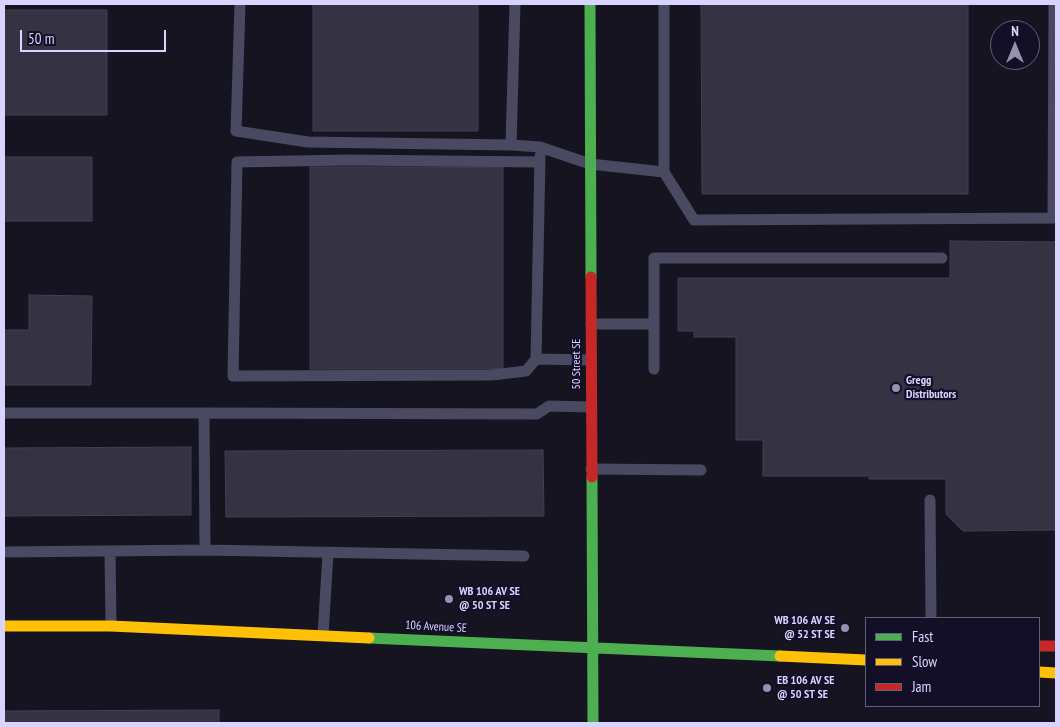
<!DOCTYPE html>
<style>
body{margin:0}
#map{position:relative;width:1060px;height:727px;overflow:hidden;background:#161421;font-family:"PT Sans Narrow",sans-serif}
canvas{display:block}
.frame{position:absolute;inset:0;border:5px solid #d9d4ff;pointer-events:none}
.legend{position:absolute;left:865px;top:617px;width:175px;height:90px;box-sizing:border-box;background:#130f26;border:1px solid #625e7d;margin:0;padding:6px 9px;list-style:none;font-size:15px;color:#d9d4ff}
.legend li{display:flex;align-items:center;gap:10px;height:25px}
.legend b{width:25px;border:1px solid #625e7d}
.north{position:absolute;left:990px;top:20px;width:50px;height:50px;box-sizing:border-box;background:#130f26;border:1px solid #625e7d;border-radius:50%;rotate:0deg;font-size:14px;font-weight:700;line-height:20px;text-align:center;color:#d9d4ff}
.north::after{content:'';display:block;margin:auto;width:18px;height:22px;background:#9591b1;clip-path:polygon(50% 0,100% 100%,50% 72%,0 100%)}
.scale{position:absolute;left:20px;top:30px;width:146px;height:22px;box-sizing:border-box;border:2px solid #d9d4ff;border-top:0;padding-left:6px;font-size:15px;line-height:18px;white-space:nowrap;color:#d9d4ff;-webkit-text-stroke:4px #130f26;paint-order:stroke}
</style>
<div id="map">
<canvas width="1060" height="727"></canvas>
<div class="frame"></div>
<ul class="legend">
<li><b style="height:6px;background:#4caf50"></b>Fast</li>
<li><b style="height:6px;background:#ffc107"></b>Slow</li>
<li><b style="height:6px;background:#c62828"></b>Jam</li>
</ul>
<div class="north">N</div>
<div class="scale">50 m</div>
</div>
<script>
const g = document.querySelector('canvas').getContext('2d');
g.lineJoin = 'round';
function fill(path, color) { g.fillStyle = color; g.fill(path, 'evenodd'); }
const toPath = rows => new Path2D(rows.map(r => 'M' + r).join(''));
function stroke(path, color, width, dash) { g.strokeStyle = color; g.lineWidth = width; g.lineCap = dash ? 'butt' : 'round'; g.setLineDash(dash || []); g.stroke(path); }
function drawText(font, color, halo, rows, align = 'center') {
  g.font = font + ' "PT Sans Narrow",sans-serif'; g.lineWidth = 4.5; g.setLineDash([]); g.textBaseline = 'middle'; g.strokeStyle = halo; g.fillStyle = color; for (const [text, x, y, turn = 0] of rows) {
    g.save(); g.translate(x, y); g.rotate((+turn || 0) * Math.PI / 180); g.textAlign = isNaN(turn) ? turn : align; if (halo) g.strokeText(text, 0, 0); g.fillText(text, 0, 0); g.restore();
  }
}
const building = toPath([
 [313,4,478,4,478,131,313,131,313,4],
 [701,4,968,4,968,194,702,194,701,4],
 [4,10,107,10,107,115,4,115,4,10],
 [4,157,92,157,92,221,4,221,4,157],
 [310,167,503,167,503,369,310,369,310,167],
 [950,241,1056,242,1056,530,963,531,946,514,946,479,869,479,869,476,763,476,763,440,736,440,736,337,694,337,694,331,678,331,678,278,950,278,950,241],
 [29,295,92,296,91,385,4,385,4,330,29,330,29,295],
 [191,447,191,515,4,516,4,448,191,447],
 [543,450,544,516,226,517,225,451,543,450],
 [219,710,219,723,4,723,4,711,219,710]
]);
fill(building, '#343243');
stroke(building, '#433f54', 1);
stroke(toPath([
 [240,4,236,131,308,142,511,145],
 [515,4,511,145,540,147,590,164,664,172,694,220,1053,218,1054,4],
 [540,156,536,359,590,360],
 [664,172,664,4],
 [591,324,654,324],
 [536,359,526,371,492,375,233,376,237,162,347,160,540,162],
 [654,369,654,258,942,258],
 [4,413,204,413],
 [591,469,701,470],
 [930,500,931,618],
 [110,551,111,626],
 [4,552,205,550],
 [524,556,205,550,204,413,537,414,549,406,590,407],
 [323,635,328,553]
]), '#4a4962', 11);
stroke(toPath([
 [590,4,591,277],
 [592,477,593,723],
 [369,638,780,656]
]), '#4caf50', 11);
stroke(toPath([
 [4,626,111,626,369,638],
 [780,656,866,660],
 [1039,672,1056,673]
]), '#ffc107', 11);
stroke(toPath([
 [591,277,592,477],
 [1039,646,1056,646]
]), '#c62828', 11);
for (const [x, y, r, color] of [
 [896,388,5,"#9591b1"],
 [449,599,5,"#9591b1"],
 [845,628,5,"#9591b1"],
 [767,688,5,"#9591b1"]
]) { const dot = new Path2D(); dot.arc(x, y, r, 0, 2 * Math.PI); g.fillStyle = color; g.fill(dot); stroke(dot, '#130f26', 2); }
drawText('12px', '#d9d4ff', '#130f26', [
 ["50 Street SE",577,364,-90],
 ["106 Avenue SE",436,627,3]
]);
drawText('bold 12px', '#d9d4ff', '#130f26', [
 ["Gregg",906,381],
 ["Distributors",906,395],
 ["WB 106 AV SE",459,592],
 ["@ 50 ST SE",459,606],
 ["WB 106 AV SE",835,621,"right"],
 ["@ 52 ST SE",835,635,"right"],
 ["EB 106 AV SE",777,681],
 ["@ 50 ST SE",777,695]
], 'left');
</script>
